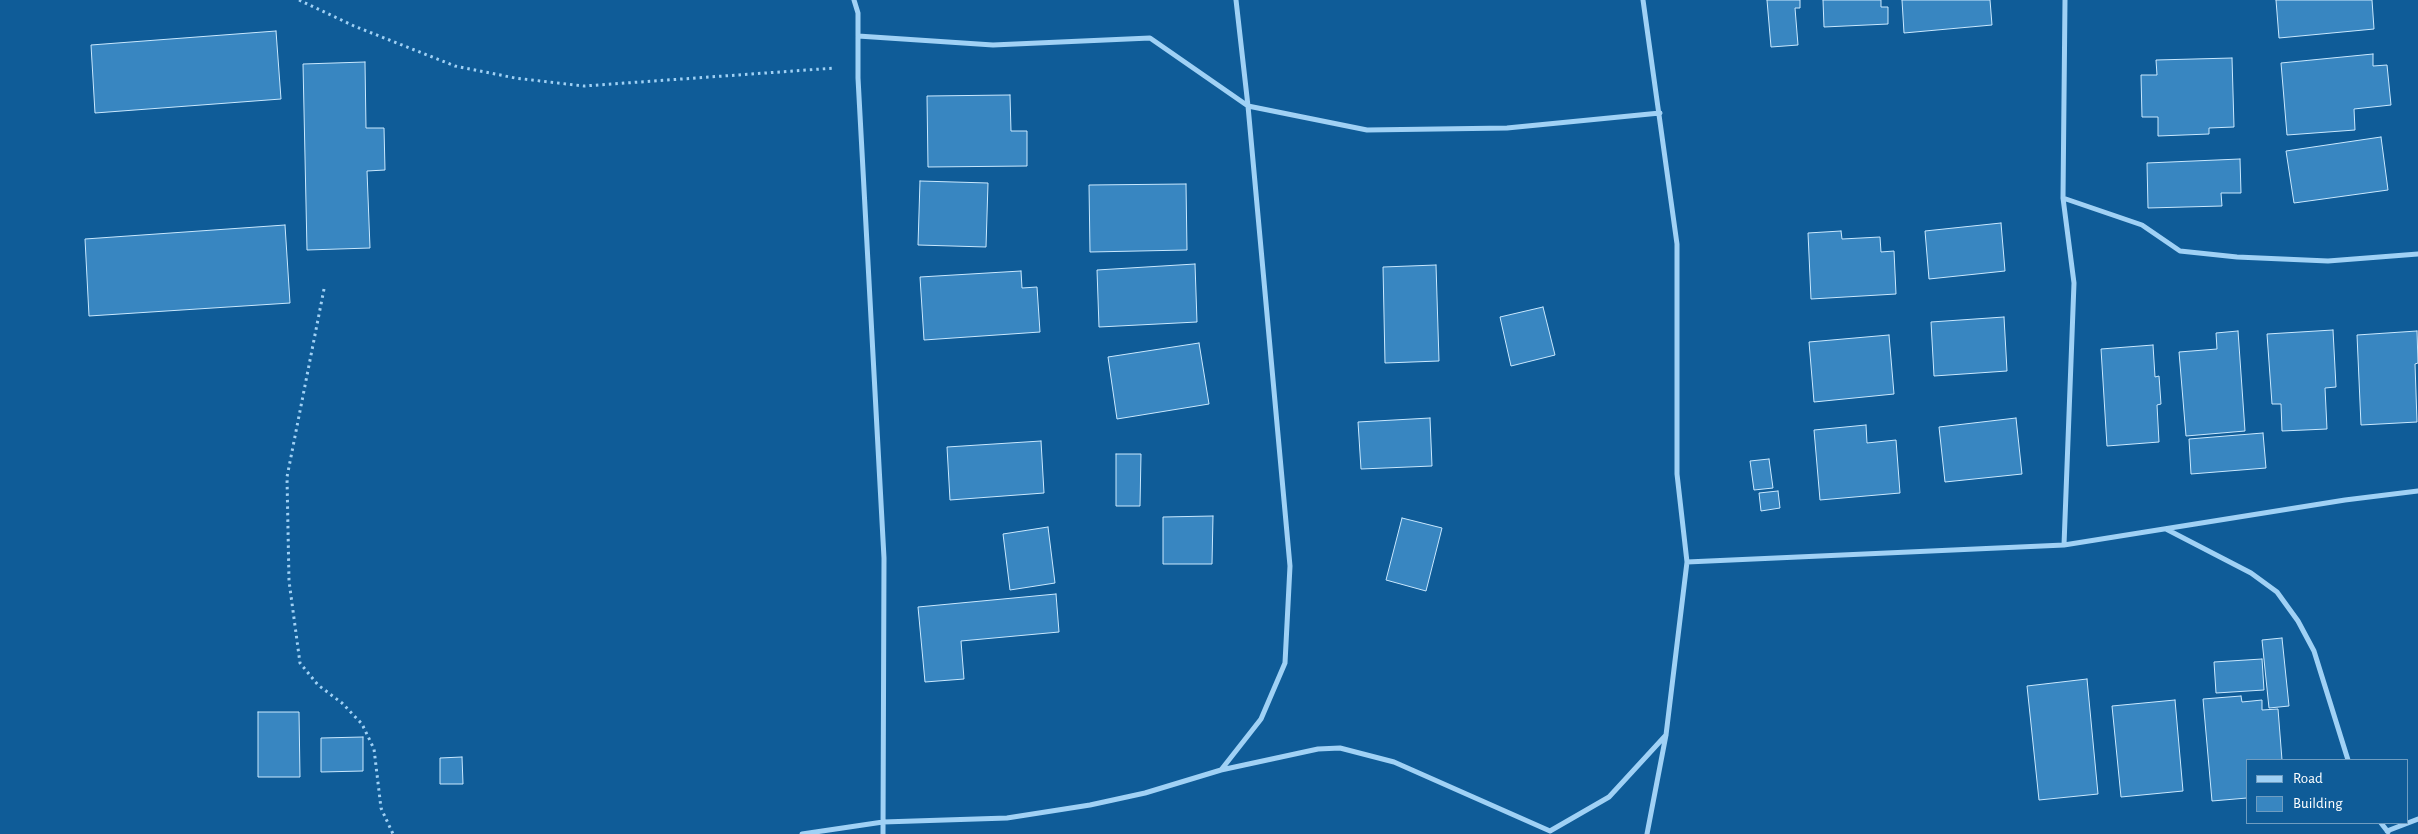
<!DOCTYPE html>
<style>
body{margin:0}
#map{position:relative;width:2418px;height:834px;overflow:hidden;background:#0f5c98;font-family:"Alegreya Sans",sans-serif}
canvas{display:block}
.legend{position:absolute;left:2246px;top:759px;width:162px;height:65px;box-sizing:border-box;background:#0f5c98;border:1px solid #6f9dc1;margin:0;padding:6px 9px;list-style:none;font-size:15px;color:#fff}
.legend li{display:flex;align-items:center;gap:10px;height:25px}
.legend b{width:25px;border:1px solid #6f9dc1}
</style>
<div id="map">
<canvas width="2418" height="834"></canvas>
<ul class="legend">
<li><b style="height:6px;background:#a0d1f5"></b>Road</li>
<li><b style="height:14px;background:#3886c1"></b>Building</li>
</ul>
</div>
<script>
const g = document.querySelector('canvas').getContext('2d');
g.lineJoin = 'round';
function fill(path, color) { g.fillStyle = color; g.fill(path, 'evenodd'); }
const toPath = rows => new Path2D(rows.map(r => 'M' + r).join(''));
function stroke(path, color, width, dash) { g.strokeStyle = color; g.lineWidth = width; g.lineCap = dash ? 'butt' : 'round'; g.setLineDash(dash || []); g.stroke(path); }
const building = toPath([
 [1767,0,1800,0,1800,8,1795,8,1798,45,1771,47,1767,0],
 [1823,0,1881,0,1881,7,1888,7,1888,24,1824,27,1823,0],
 [1902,0,1990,0,1992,25,1904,33,1902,0],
 [2276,0,2372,0,2374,29,2279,38,2276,0],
 [276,31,281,99,95,113,91,45,276,31],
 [2373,54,2373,66,2387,65,2391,105,2354,109,2355,130,2287,135,2281,63,2373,54],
 [2232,58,2234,127,2209,128,2209,134,2158,136,2158,117,2142,117,2141,75,2157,75,2156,60,2232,58],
 [365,62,366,128,384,128,385,170,367,171,370,248,307,250,303,64,365,62],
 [1010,95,1011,131,1027,131,1027,166,928,167,927,96,1010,95],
 [2381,137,2388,190,2294,203,2286,151,2381,137],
 [2240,159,2241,193,2221,193,2222,206,2148,208,2147,163,2240,159],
 [920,181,988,183,986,247,918,245,920,181],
 [1186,184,1187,250,1090,252,1089,185,1186,184],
 [2001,223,2005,271,1929,279,1925,231,2001,223],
 [285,225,290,303,89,316,85,239,285,225],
 [1841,231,1842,239,1880,237,1881,252,1894,251,1896,294,1811,299,1808,233,1841,231],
 [1195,264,1197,322,1099,327,1097,270,1195,264],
 [1436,265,1439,361,1385,363,1383,267,1436,265],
 [1021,271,1022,288,1037,287,1040,332,924,340,920,277,1021,271],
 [1543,307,1555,355,1511,366,1500,317,1543,307],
 [2004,317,2007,371,1934,376,1931,322,2004,317],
 [2333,330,2336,387,2325,388,2327,429,2282,431,2281,404,2272,404,2267,334,2333,330],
 [2238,331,2245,431,2186,436,2179,352,2217,349,2216,333,2238,331],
 [2417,331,2418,363,2415,364,2417,422,2361,425,2357,335,2417,331],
 [1889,335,1894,394,1814,402,1809,342,1889,335],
 [1199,343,1209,404,1117,419,1108,357,1199,343],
 [2153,345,2155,377,2159,376,2161,404,2157,405,2159,442,2107,446,2101,349,2153,345],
 [1430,418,1432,466,1361,469,1358,422,1430,418],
 [2016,418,2022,474,1945,482,1939,427,2016,418],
 [1866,425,1867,443,1896,440,1900,493,1820,500,1814,430,1866,425],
 [2263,433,2266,468,2191,474,2189,439,2263,433],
 [1041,441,1044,493,950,500,947,447,1041,441],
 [1116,454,1141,454,1140,506,1116,506,1116,454],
 [1769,459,1773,488,1754,490,1750,461,1769,459],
 [1778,491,1780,508,1761,511,1759,493,1778,491],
 [1213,516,1212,564,1163,564,1163,517,1213,516],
 [1402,518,1442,528,1426,591,1386,580,1402,518],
 [1048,527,1055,583,1010,590,1003,534,1048,527],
 [1056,594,1059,632,961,641,964,679,925,682,918,607,1056,594],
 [2282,638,2289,706,2269,708,2262,640,2282,638],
 [2262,659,2264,690,2216,693,2214,662,2262,659],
 [2087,679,2098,794,2039,800,2027,686,2087,679],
 [2241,696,2242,702,2262,700,2262,710,2278,709,2282,760,2247,760,2247,798,2212,801,2203,699,2241,696],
 [2175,700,2183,791,2121,797,2112,706,2175,700],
 [258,712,299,712,300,777,258,777,258,712],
 [363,737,363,771,321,772,321,738,363,737],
 [462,757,463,784,440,784,440,758,462,757]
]);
fill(building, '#3886c1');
stroke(building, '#c9e8fe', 1);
stroke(toPath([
 [299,0,354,26,455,66,515,78,584,86,835,68],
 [324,289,287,477,289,581,300,663,318,685,342,703,362,724,374,749,381,808,393,834]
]), '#a0d1f5', 3, [2.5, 4]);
stroke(toPath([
 [854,0,858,13,858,78,884,558,883,834],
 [1643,0,1677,244,1677,474,1687,562,1666,735,1647,834],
 [858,36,993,45,1150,38,1248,106,1367,130,1507,128,1660,113],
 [2063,198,2142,225,2180,251,2237,257,2328,261,2418,254],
 [2166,529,2251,573,2277,592,2298,621,2314,651,2348,760],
 [2064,545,2074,283,2063,198,2065,0],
 [1687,562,2064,545,2345,500,2418,491],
 [1221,770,1261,719,1285,663,1290,566,1248,106,1236,0],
 [2381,823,2388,832],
 [2387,831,2418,819],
 [802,834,883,822,1007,818,1090,805,1145,793,1221,770,1318,749,1340,748,1394,762,1550,831,1609,797,1666,735]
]), '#a0d1f5', 5);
</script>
